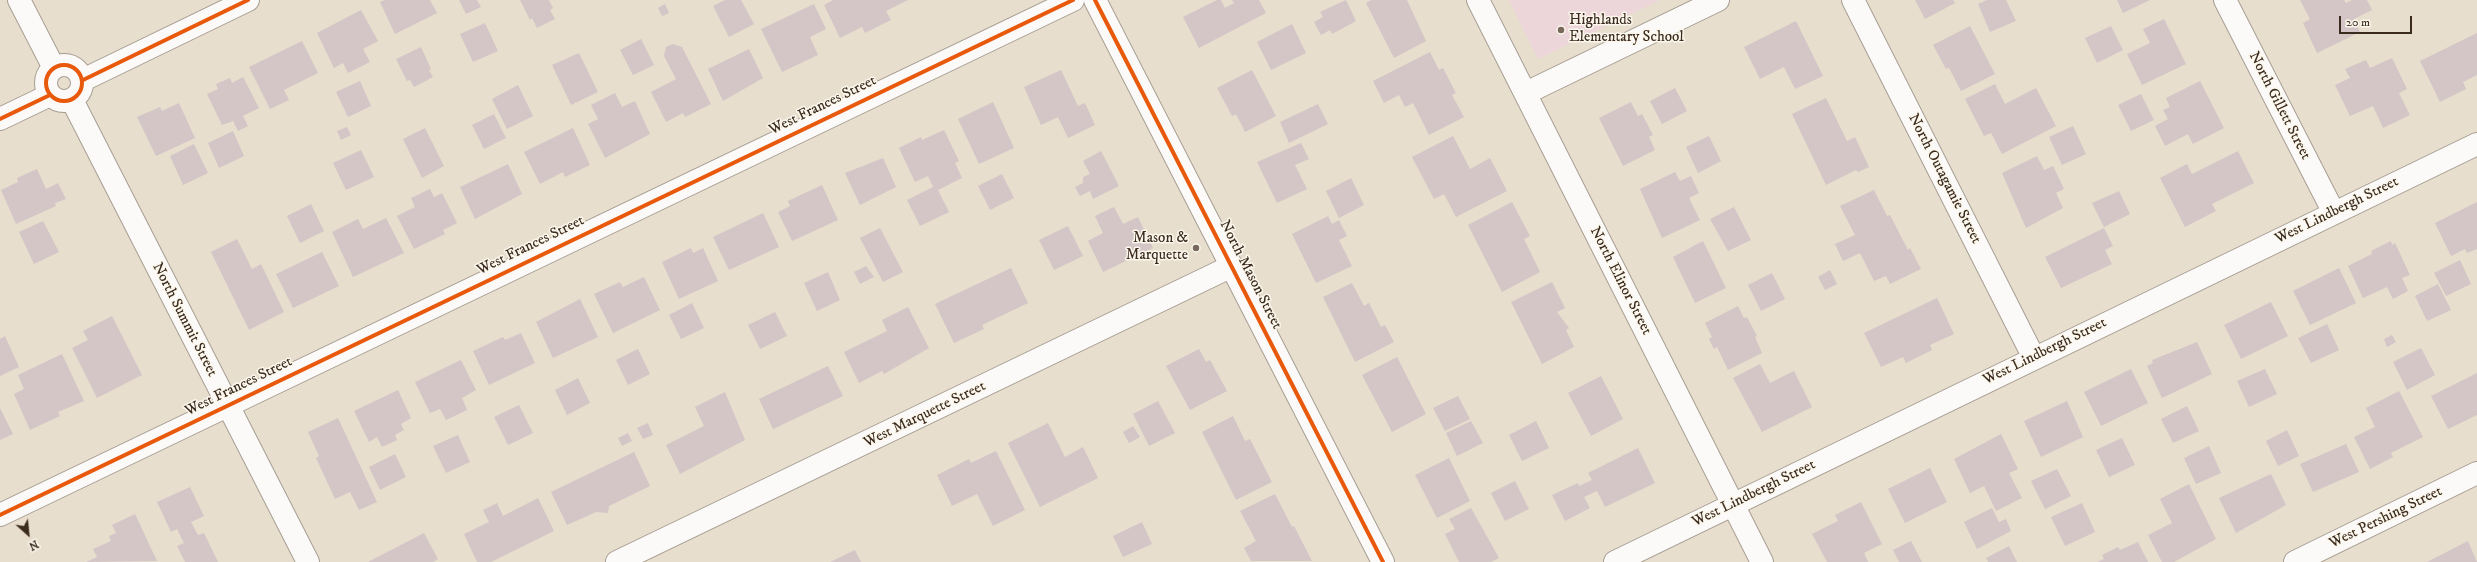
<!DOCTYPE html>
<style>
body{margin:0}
#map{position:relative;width:2477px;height:562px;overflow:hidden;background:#e8dece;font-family:"IM FELL DW Pica",serif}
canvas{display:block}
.north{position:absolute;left:8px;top:514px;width:40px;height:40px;-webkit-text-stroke:3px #fbf7ec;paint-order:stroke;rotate:153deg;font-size:11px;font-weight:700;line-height:16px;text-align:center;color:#3b2a1e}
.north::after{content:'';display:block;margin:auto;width:14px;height:18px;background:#3b2a1e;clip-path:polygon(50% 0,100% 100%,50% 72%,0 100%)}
.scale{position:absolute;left:2339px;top:16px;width:73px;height:18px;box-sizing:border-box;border:2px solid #3b2a1e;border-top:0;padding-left:5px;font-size:12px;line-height:14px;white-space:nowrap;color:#3b2a1e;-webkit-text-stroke:3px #fbf7ec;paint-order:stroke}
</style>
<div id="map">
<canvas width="2477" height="562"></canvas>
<div class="north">N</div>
<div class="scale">20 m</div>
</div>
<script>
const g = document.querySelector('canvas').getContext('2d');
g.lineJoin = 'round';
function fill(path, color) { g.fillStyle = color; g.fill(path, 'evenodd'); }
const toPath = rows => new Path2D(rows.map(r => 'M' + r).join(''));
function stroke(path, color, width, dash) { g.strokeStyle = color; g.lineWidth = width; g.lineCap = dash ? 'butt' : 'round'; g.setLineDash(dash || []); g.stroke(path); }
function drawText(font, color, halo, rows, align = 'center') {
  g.font = font + ' "IM FELL DW Pica",serif'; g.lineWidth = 3; g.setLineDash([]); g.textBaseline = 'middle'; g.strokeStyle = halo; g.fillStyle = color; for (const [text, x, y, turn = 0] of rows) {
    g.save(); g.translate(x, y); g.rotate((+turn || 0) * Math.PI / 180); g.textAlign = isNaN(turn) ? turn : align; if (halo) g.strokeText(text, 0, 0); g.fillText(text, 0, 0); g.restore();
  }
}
fill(toPath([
 [1509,0,1660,0,1538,59]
]), '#edd6da');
fill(toPath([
 [385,0,430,0,437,13,395,34,380,2],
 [459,0,477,0,481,7,466,14],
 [520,0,549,0,553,8,550,10,555,19,537,28,532,18,530,20],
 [725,0,741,0,754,24,729,37,713,6],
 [833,0,908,0,886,11,891,20,865,33,862,27,840,38,824,5],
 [1217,0,1221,0,1225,8,1234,3,1232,0,1259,0,1266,13,1199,48,1183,17],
 [1346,0,1356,21,1332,34,1330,30,1321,35,1314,22,1323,17,1320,12],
 [1371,0,1407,0,1426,41,1394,58,1366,3],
 [1915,0,1953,0,1955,3,1925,19],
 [1987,0,2006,0,2016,21,1990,32,1978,4],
 [2117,0,2150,0,2123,13],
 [2300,0,2344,0,2346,3,2352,0,2367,0,2372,10,2354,19,2360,32,2317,53,2303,23,2310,19],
 [665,4,669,13,662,16,658,8],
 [814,4,826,29,810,37,818,55,782,72,761,29],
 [361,10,378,41,363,49,370,62,348,73,343,63,334,68,317,33],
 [2164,19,2186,64,2142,85,2127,54,2150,43,2143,29],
 [1796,21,1823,76,1795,89,1784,67,1760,79,1744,47],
 [485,23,498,51,473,62,460,34],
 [1292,24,1306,53,1271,70,1257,42],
 [1970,26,1995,74,1961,91,1949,68,1946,69,1933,45],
 [2111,26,2123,50,2097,63,2085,38],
 [2477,33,2477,75,2463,82,2466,89,2440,102,2420,61],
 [641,39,654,65,633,75,620,50],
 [302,41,318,73,284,90,289,100,270,109,249,67],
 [673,44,682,47,711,104,685,117,683,113,666,122,651,92,676,79,664,56,666,47],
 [421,47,431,69,429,70,433,77,414,87,410,80,407,81,396,59],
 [749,49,763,78,723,101,708,69],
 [1430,52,1439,70,1443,68,1456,93,1452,95,1464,117,1429,135,1413,103,1405,107,1399,95,1384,103,1373,81],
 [579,53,598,92,571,105,552,65],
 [2392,58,2407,89,2399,93,2410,115,2383,128,2373,106,2350,116,2335,85,2350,78,2345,69,2366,60,2370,68],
 [1061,70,1078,106,1085,103,1095,125,1068,138,1058,117,1041,125,1024,87],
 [1252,70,1276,116,1245,132,1236,114,1232,116,1217,88],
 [243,77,259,108,243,116,248,126,238,131,233,121,222,125,207,94,218,89,216,84,230,78,232,83],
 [360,81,371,106,348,117,336,92],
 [2200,81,2224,128,2193,144,2188,134,2165,146,2155,126,2168,119,2163,110,2170,107,2166,98],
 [1995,84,2005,104,2036,88,2056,126,2002,154,1991,133,1984,136,1965,99],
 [518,85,533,116,507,129,492,99],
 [1675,88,1687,111,1662,124,1650,101],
 [615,93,622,107,635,101,650,134,605,158,588,124,598,119,591,105],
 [2141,94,2154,120,2131,131,2118,105],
 [1826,98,1847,141,1855,137,1869,167,1858,172,1856,170,1826,185,1792,114],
 [993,102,1014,148,979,164,958,119],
 [1631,102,1638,116,1642,114,1653,135,1649,137,1655,150,1623,166,1599,118],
 [179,103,195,138,156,156,137,117,160,107,162,111],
 [1318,104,1328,124,1289,143,1280,122],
 [494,114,506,138,484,149,472,125],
 [2073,126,2086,154,2062,165,2049,137],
 [347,127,351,135,341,140,337,131],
 [425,128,444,166,422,178,403,139],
 [573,128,590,165,565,177,563,172,540,184,524,152],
 [944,130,959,161,955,163,962,178,938,190,949,212,920,226,907,200,933,187,928,176,915,182,899,148,921,137,922,140],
 [233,131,244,156,219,168,208,143],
 [1453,136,1470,169,1490,158,1507,191,1456,217,1444,194,1434,199,1412,157],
 [1709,136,1721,161,1698,173,1686,147],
 [1301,143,1309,159,1295,165,1307,189,1277,203,1257,162],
 [194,144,208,173,183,185,170,156],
 [361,150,374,177,346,190,333,163],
 [1101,151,1119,186,1093,199,1090,191,1080,196,1075,187,1083,183,1083,177,1090,174,1083,161],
 [2238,151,2254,183,2212,204,2216,211,2185,227,2160,178,2187,164,2192,174],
 [2037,156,2044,170,2053,166,2064,189,2056,193,2063,208,2026,228,2002,173],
 [883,158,896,187,860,205,845,173],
 [508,164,522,194,475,219,460,187],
 [37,169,46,189,58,183,66,199,55,203,56,206,16,224,1,190,18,182,17,178],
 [1675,172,1680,181,1691,176,1699,193,1689,198,1700,220,1662,238,1640,189],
 [1002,174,1014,198,990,210,978,186],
 [1351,178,1364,205,1339,218,1326,191],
 [822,185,838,220,792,241,778,212,790,206,788,201],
 [430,189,434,197,442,193,457,223,443,230,445,234,414,249,397,216,415,207,411,198],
 [1874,190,1887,216,1890,215,1908,250,1910,248,1921,269,1890,284,1886,276,1874,281,1860,253,1843,261,1835,244,1855,235,1840,206],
 [2119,191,2130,214,2104,227,2092,203],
 [1512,202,1530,236,1524,239,1540,272,1502,292,1468,225],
 [2477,202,2477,249,2467,253,2465,249,2451,256,2435,223],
 [311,204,324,231,300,243,287,216],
 [1114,207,1123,224,1138,217,1153,248,1103,272,1088,241,1103,233,1095,216],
 [1734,207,1751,240,1728,251,1710,219],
 [763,213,779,247,729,270,713,237],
 [1328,216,1332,224,1339,220,1347,236,1339,240,1352,266,1316,283,1292,234],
 [386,218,404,253,353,277,332,232,358,219,363,229],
 [43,221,59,252,34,264,19,232],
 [1068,226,1083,256,1054,270,1039,240],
 [880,228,903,272,883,282,860,238],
 [2104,228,2113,246,2105,250,2112,264,2061,288,2045,257],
 [237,239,252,269,261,264,284,312,249,330,211,252],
 [1703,241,1726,288,1695,303,1673,257],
 [2391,241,2392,245,2395,243,2410,275,2402,278,2408,291,2393,299,2387,287,2363,298,2348,266,2372,254,2371,251],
 [691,248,693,253,703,248,718,281,679,299,662,262],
 [322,252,339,286,293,308,276,274],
 [2460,260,2471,284,2446,296,2434,273],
 [866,266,874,277,860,284,854,272],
 [1011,268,1028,303,982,325,984,329,954,343,935,304],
 [2339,268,2356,303,2310,325,2293,291],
 [1830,270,1837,284,1825,290,1818,277],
 [828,272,840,300,817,311,804,283],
 [1772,273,1785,299,1761,311,1748,285],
 [644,277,660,310,613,333,594,294,620,282,623,287],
 [1552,282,1565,308,1557,312,1569,328,1566,330,1574,347,1542,364,1511,302],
 [1352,283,1364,306,1369,303,1381,327,1385,325,1394,342,1355,362,1323,297],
 [2438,284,2451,310,2427,321,2415,296],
 [1937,298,1954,334,1930,345,1932,350,1906,363,1903,357,1881,367,1864,333],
 [580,299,598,337,553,358,536,322],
 [2271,302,2288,336,2241,359,2224,325],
 [692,303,704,328,681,339,669,315],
 [1738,306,1744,318,1747,317,1757,336,1755,337,1762,353,1728,370,1717,347,1714,349,1709,339,1712,337,1705,323],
 [908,307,929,348,884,374,882,371,859,383,844,352,887,331,882,320],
 [775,312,787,336,760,349,748,325],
 [112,316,142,375,97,398,72,348,88,340,83,331],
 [2327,324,2339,350,2311,363,2298,338],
 [521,333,535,363,489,385,473,351,503,337,505,340],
 [2392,335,2396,342,2387,347,2384,339],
 [5,336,19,367,0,376,0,339],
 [2197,342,2212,374,2162,398,2147,366,2153,363,2152,360],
 [2421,348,2435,375,2407,390,2393,362],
 [638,349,650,374,628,385,616,360],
 [1199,349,1206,362,1210,360,1227,391,1190,410,1166,366],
 [62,354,84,401,58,412,60,416,30,430,14,394,24,389,18,375],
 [1397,357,1426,414,1392,432,1362,375],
 [461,360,476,390,462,398,467,410,446,420,440,409,430,413,415,382],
 [1760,364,1770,383,1794,371,1812,407,1762,432,1733,378],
 [828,366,843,396,773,429,759,399],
 [2131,369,2148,403,2101,426,2084,392],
 [2265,369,2277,394,2249,407,2237,381],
 [2477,373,2477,415,2448,429,2431,396],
 [1601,376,1623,419,1591,436,1568,393],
 [578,378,590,403,567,415,555,390],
 [398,390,411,418,401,424,404,430,395,435,397,440,382,447,377,437,369,442,354,411],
 [2399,391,2423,437,2391,453,2393,457,2370,469,2354,437,2375,427,2366,408],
 [725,392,745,440,680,474,666,445,704,426,695,407],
 [1458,396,1470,419,1445,431,1433,408],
 [1158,401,1175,433,1149,446,1133,414],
 [2067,401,2083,437,2041,457,2024,421],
 [519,405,533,433,508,445,494,417],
 [2187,406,2199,431,2173,443,2161,419],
 [0,408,13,434,0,440],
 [1233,416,1245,441,1250,439,1272,482,1236,500,1202,432],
 [338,418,377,502,359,510,350,492,335,499,316,458,319,456,308,432],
 [1471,421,1483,443,1457,456,1446,433],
 [1536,421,1549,448,1522,461,1509,435],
 [648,423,653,435,643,439,637,428],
 [1048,423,1065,457,1083,447,1098,478,1040,507,1008,443],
 [1133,426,1140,437,1129,443,1123,432],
 [2287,430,2299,456,2278,466,2266,441],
 [628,433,632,441,622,446,618,438],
 [2001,434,2018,469,2009,473,2022,498,1996,511,1984,486,1970,493,1954,459],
 [458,435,470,462,446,473,433,446],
 [2122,438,2135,465,2109,477,2096,450],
 [2346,444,2359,472,2313,492,2300,464],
 [2209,446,2221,473,2196,484,2184,458],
 [1638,448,1655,483,1605,507,1597,491,1584,497,1590,508,1565,521,1552,495,1578,483,1579,486,1592,480,1588,473],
 [996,451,1025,510,993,526,977,494,952,506,937,475,969,459,971,463],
 [634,452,650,486,609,506,608,513,596,512,567,525,551,492],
 [395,454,406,477,380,490,369,467],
 [1449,458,1470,501,1437,518,1415,475],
 [1930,468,1947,502,1905,523,1888,489],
 [2057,469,2071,496,2045,509,2031,481],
 [2271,474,2286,505,2236,533,2219,498],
 [1515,481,1529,509,1505,521,1491,493],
 [2189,484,2216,539,2174,562,2162,562,2148,535,2172,523,2160,499],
 [190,487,204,516,191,522,198,535,204,533,218,562,185,562,177,546,184,543,177,529,171,532,157,502],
 [1275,494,1292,527,1294,526,1312,561,1251,561,1244,548,1256,541,1240,511],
 [538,498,554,531,491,562,477,562,464,534,489,522,483,510,497,503,503,516],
 [1861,502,1882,544,1864,553,1868,562,1827,562,1812,534,1838,521,1835,515],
 [2082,503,2095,532,2065,546,2051,517],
 [1471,508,1499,558,1491,562,1459,562,1445,534,1455,529,1449,519],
 [1992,508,1999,522,2006,519,2011,531,1977,549,1964,522],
 [135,514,157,561,86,562,97,557,93,549,111,541,109,536,116,533,112,525],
 [1142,522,1152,544,1123,557,1113,536],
 [424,533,438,559,433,562,368,562],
 [1911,541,1922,562,1899,562,1893,550],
 [2468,541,2477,562,2427,562],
 [2138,542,2148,562,2097,562,2104,559,2102,555,2118,547,2120,550],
 [2009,546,2017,562,1988,562,1986,558],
 [855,550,861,562,830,562]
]), '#d4c5c6');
const minor = toPath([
 [19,0,54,68],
 [1478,0,1762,562],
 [1853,0,2034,358],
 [2225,0,2334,213],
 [1526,93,1718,0],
 [72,100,308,562],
 [0,515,1073,0],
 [617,562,1232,266],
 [1615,562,2477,144],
 [2295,562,2477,473]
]);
const tertiary = toPath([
 '46 83a18 18 0 1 1 36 0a18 18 0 1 1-36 0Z',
 [83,80,248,0],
 [0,119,50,95]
]);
const secondary = toPath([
 [1095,0,1383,562]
]);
stroke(minor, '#a69e93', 24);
stroke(tertiary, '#a69e93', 24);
stroke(secondary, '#a69e93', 24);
stroke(minor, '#fcfaf8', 22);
stroke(tertiary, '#fcfaf8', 22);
stroke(secondary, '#fcfaf8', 22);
stroke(toPath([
 [1095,0,1383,562],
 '46 83a18 18 0 1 1 36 0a18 18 0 1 1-36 0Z',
 [83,80,248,0],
 [0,119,50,95],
 [0,515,1073,0]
]), '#e8590c', 4);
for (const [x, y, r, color] of [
 [1561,30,4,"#78695c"],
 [1196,248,4,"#78695c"]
]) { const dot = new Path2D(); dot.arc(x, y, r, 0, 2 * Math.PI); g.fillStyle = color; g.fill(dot); stroke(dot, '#fbf7ec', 1.5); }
drawText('15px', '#3b2a1e', '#fbf7ec', [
 ["Highlands",1569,21],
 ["Elementary School",1569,38],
 ["Mason &",1188,239,"right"],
 ["Marquette",1188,256,"right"]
], 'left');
drawText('15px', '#3b2a1e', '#fbf7ec', [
 ["West Frances Street",823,106,-26],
 ["North Gillett Street",2279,106,63],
 ["North Outagamie Street",1944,179,63],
 ["West Lindbergh Street",2337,211,-26],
 ["West Frances Street",531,246,-26],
 ["North Mason Street",1250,275,63],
 ["North Elinor Street",1620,281,63],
 ["North Summit Street",184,320,63],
 ["West Lindbergh Street",2045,352,-26],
 ["West Frances Street",239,387,-26],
 ["West Marquette Street",925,415,-26],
 ["West Lindbergh Street",1754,494,-26],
 ["West Pershing Street",2386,518,-26]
]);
</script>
